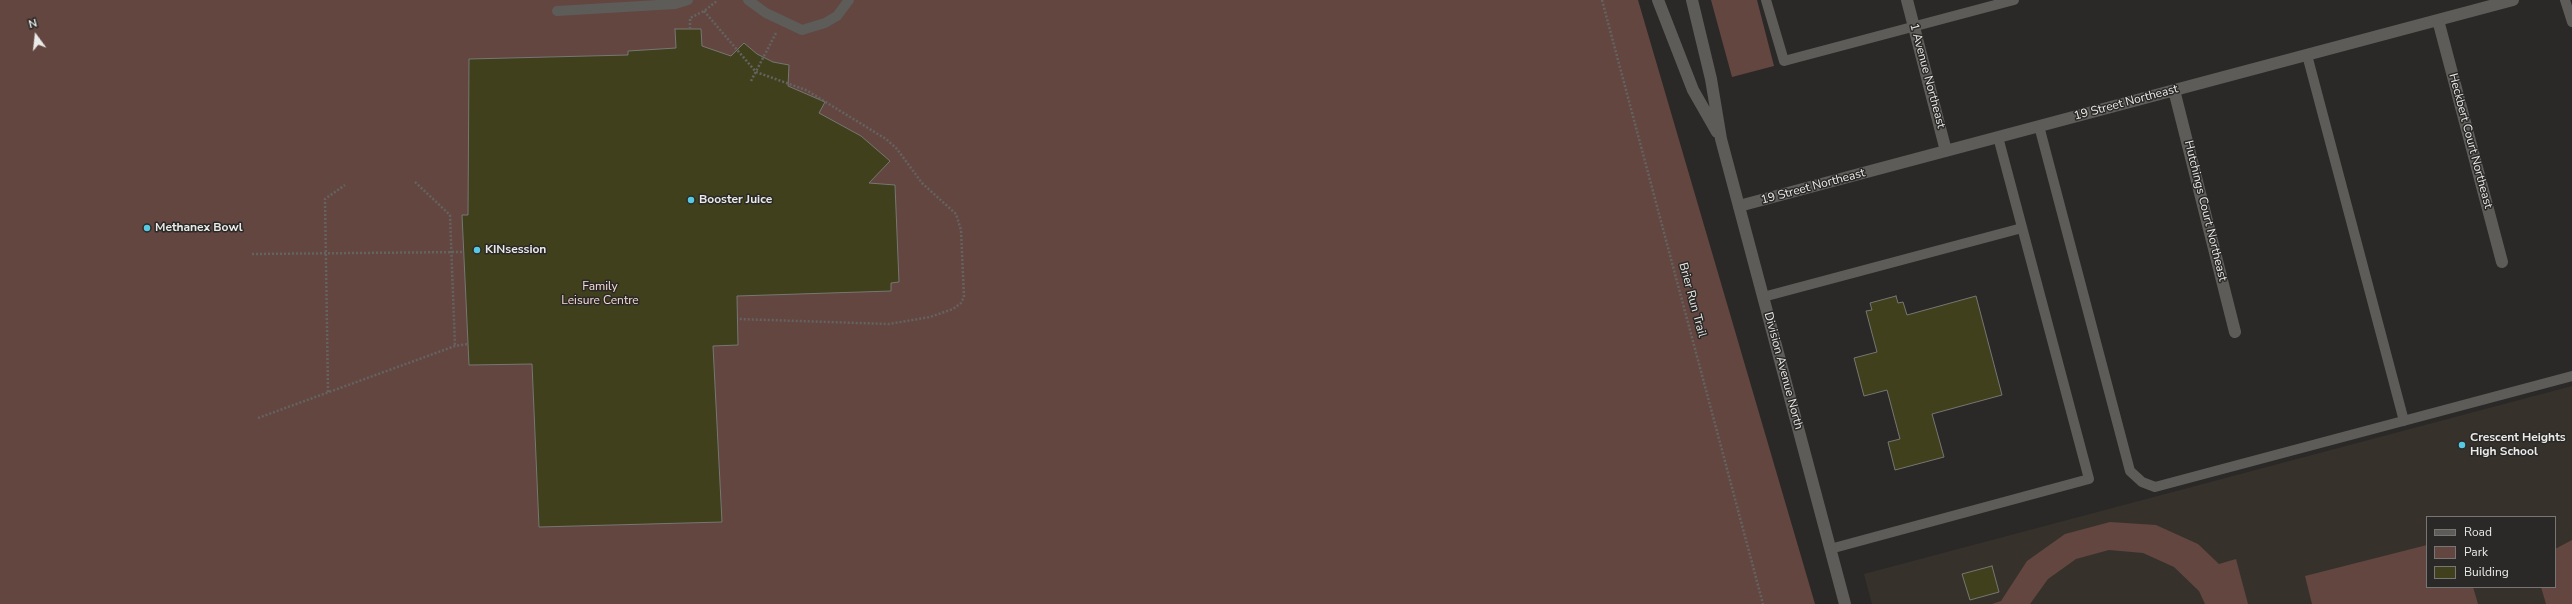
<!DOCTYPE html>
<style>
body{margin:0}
#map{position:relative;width:2572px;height:604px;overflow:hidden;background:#2a2927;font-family:"Nunito Sans",sans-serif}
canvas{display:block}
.legend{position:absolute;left:2426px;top:516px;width:130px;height:72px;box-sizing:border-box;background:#2a2927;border:1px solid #777674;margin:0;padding:5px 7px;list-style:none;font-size:12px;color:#eaeae8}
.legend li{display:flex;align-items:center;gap:8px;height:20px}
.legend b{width:20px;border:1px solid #777674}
.north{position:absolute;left:16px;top:16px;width:40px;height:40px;-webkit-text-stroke:3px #2a2927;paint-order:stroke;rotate:345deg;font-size:11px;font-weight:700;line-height:16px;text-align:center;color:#eaeae8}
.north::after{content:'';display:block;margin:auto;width:14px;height:18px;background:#eaeae8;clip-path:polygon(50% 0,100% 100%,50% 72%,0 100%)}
</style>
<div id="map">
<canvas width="2572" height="604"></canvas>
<ul class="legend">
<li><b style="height:5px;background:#5d5c59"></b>Road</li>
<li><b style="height:11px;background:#634640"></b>Park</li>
<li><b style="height:11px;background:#40411c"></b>Building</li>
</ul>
<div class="north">N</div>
</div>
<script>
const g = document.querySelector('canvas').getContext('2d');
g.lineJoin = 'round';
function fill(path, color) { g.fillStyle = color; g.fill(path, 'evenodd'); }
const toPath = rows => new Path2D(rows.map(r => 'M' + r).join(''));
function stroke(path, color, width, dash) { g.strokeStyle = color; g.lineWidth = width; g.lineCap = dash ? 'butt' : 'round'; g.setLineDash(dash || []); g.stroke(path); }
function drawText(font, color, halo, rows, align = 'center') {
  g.font = font + ' "Nunito Sans",sans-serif'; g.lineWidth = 3; g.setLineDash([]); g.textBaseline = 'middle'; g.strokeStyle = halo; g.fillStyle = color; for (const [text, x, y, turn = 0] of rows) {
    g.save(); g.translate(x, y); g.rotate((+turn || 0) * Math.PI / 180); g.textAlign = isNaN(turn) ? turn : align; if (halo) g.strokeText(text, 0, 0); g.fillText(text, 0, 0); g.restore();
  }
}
fill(toPath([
 [2572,386,2572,604,1872,604,1864,574],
 [2427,517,2555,517,2555,587,2427,587]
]), '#36322b');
fill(toPath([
 [0,0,1638,0,1815,604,0,604],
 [1711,0,1757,0,1774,66,1732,77],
 [2110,522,2156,525,2198,544,2219,564,2236,559,2248,604,2205,604,2199,591,2174,567,2143,553,2109,550,2076,559,2048,579,2030,604,1992,604,2001,601,2027,561,2065,534],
 [2572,540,2572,604,2546,604,2541,587,2555,587,2555,549],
 [2427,545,2427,587,2473,587,2478,604,2312,604,2305,576]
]), '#634640');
const building = toPath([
 [675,29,701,29,702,46,731,56,744,43,757,54,773,62,789,65,788,86,825,102,819,113,861,136,890,161,869,183,895,185,899,282,891,283,891,291,737,296,738,345,713,346,722,522,539,527,532,364,469,365,462,215,468,215,469,59,628,55,628,51,676,48,675,29],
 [1896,296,1898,303,1903,302,1907,315,1976,296,2002,395,1932,414,1944,457,1895,470,1888,442,1900,439,1887,390,1864,396,1854,358,1877,352,1866,311,1872,310,1870,303,1896,296],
 [1992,566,1999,592,1970,600,1962,574,1992,566]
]);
fill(building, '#40411c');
stroke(building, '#767673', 1);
stroke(toPath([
 [1602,0,1763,604],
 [704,11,756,72,806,90,886,139,897,149,922,183,956,214,961,230,964,297,961,303,953,309,930,317,889,324,738,319],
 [690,29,690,18,704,11,717,1],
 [751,81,776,33],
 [415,182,450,215,455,346],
 [252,254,464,252],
 [328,392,325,199,345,185],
 [258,418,455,346,468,344]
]), '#646361', 2.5, [2, 2]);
stroke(toPath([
 [748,0,766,13,802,30,825,23,837,16,849,0],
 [1766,0,1784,61,2014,0],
 [2565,0,2572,22],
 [557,11,675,4,688,0],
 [2307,55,2404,421],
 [2039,126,2130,471,2142,482,2155,487,2572,376],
 [1763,297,2022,228],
 [1830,549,2089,479,1998,137]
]), '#5d5c59', 10);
stroke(toPath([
 [1907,0,1946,151],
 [2438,20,2502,262],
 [2174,90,2235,332],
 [1739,206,2513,0]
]), '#5d5c59', 12);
stroke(toPath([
 [1658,0,1693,90,1717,132],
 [1692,0,1711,79,1721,139,1845,604]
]), '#5d5c59', 12);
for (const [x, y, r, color] of [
 [691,200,4,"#58c9e3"],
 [147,228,4,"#58c9e3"],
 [477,250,4,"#58c9e3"],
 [2462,445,4,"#58c9e3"]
]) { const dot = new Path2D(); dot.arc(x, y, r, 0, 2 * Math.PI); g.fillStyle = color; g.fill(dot); stroke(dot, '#2a2927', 1.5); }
drawText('12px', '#eaeae8', '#2a2927', [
 ["1 Avenue Northeast",1927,76,75],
 ["19 Street Northeast",2126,103,-15],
 ["Heckbert Court Northeast",2470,141,75],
 ["19 Street Northeast",1813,187,-15],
 ["Hutchings Court Northeast",2205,211,76],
 ["Brier Run Trail",1692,300,75],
 ["Division Avenue North",1783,371,75]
]);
drawText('bold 12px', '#eaeae8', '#2a2927', [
 ["Booster Juice",699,200],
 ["Methanex Bowl",155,228],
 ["KINsession",485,250],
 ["Crescent Heights",2470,438],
 ["High School",2470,452]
], 'left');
drawText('12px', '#f6d9d3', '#2a2927', [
 ["Family",600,287],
 ["Leisure Centre",600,301]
]);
</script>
